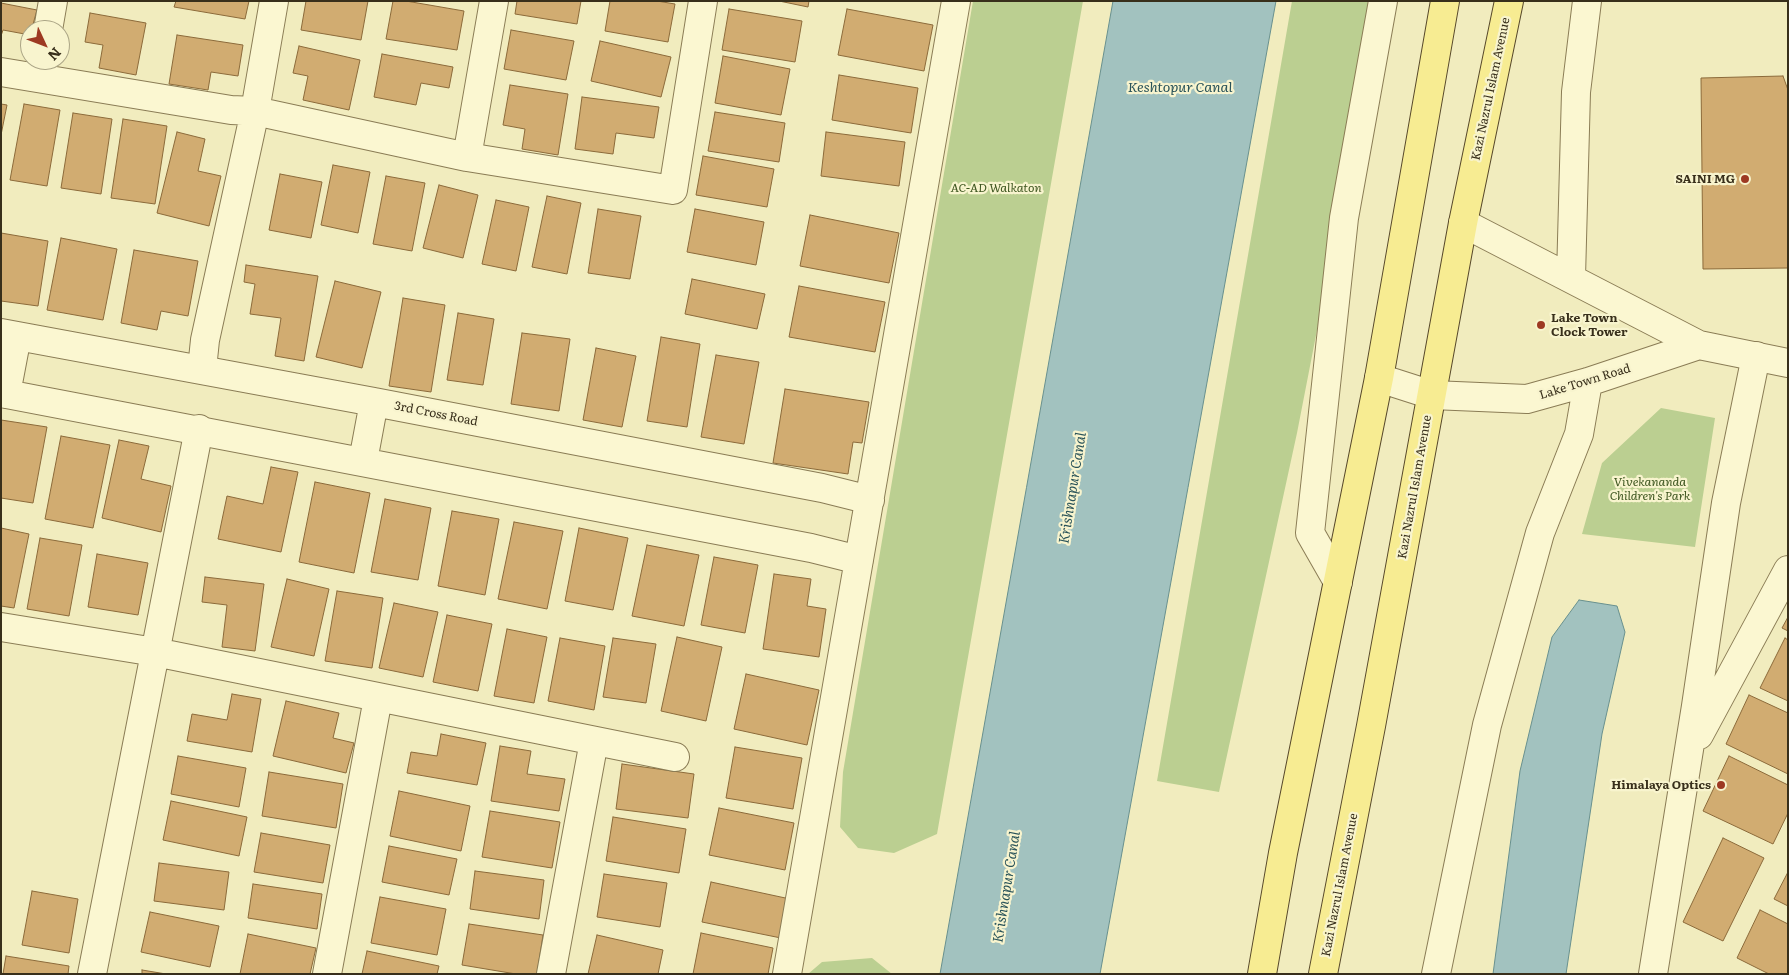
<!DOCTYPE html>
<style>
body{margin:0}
#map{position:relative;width:1789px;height:975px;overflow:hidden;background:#f1ecbe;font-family:Literata,serif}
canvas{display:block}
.frame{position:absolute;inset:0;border:2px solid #382f1b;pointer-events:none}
.north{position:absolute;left:20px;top:20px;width:50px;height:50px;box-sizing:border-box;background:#f8f4ce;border:1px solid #aba586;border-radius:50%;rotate:133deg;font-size:14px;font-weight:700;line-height:20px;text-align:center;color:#382f1b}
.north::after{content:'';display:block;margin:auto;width:18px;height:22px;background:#9d3922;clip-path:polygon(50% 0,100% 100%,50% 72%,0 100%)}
</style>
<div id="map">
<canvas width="1789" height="975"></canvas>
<div class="frame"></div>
<div class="north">N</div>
</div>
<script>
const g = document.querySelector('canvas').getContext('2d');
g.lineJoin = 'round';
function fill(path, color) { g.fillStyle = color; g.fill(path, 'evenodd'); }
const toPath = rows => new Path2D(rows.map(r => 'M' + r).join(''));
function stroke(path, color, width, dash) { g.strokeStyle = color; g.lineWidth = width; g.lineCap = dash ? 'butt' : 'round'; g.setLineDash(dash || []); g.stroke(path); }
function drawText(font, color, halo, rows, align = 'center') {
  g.font = font + ' Literata,serif'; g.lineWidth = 4.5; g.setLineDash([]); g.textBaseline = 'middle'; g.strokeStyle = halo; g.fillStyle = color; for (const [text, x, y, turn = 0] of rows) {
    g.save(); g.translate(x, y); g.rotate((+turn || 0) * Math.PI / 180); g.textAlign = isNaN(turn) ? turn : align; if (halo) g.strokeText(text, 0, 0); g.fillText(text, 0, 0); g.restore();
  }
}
fill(toPath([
 [973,1,1083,1,937,834,894,853,858,848,840,827,843,772],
 [1292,1,1381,1,1297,433,1219,792,1157,781],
 [1661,408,1715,418,1695,547,1582,534,1602,463],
 [872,958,892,974,808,974,822,962]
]), '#bbcf91');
const water = toPath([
 [1113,1,1276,1,1100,974,940,974,1113,1],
 [1579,600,1617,606,1625,632,1602,734,1566,974,1493,974,1520,771,1552,637,1579,600]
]);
fill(water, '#a2c2bf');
stroke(water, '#68908e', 1);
const building = toPath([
 [176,1,249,1,245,19,174,7,176,1],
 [306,1,368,1,361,40,301,30,306,1],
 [393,1,406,1,464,11,457,50,386,39,393,1],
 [517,1,581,1,577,24,515,14,517,1],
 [610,1,657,1,675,4,668,42,605,31,610,1],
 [779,1,809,1,808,7,779,1],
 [1,3,37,10,30,35,3,30,1,36,1,3],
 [729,9,802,21,795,62,722,50,729,9],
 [847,9,933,25,924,71,838,55,847,9],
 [90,13,146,23,136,75,99,68,103,45,85,42,90,13],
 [511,30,574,41,566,80,504,69,511,30],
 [177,35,243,45,238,76,211,72,208,90,169,84,177,35],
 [600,41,671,57,661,97,591,81,600,41],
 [299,46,360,60,349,110,303,100,308,76,293,73,299,46],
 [382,54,453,67,449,88,421,83,416,105,374,97,382,54],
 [723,56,790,69,781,115,715,103,723,56],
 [839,75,918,88,911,133,832,120,839,75],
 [1783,76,1788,90,1788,268,1703,269,1701,78,1783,76],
 [510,85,568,94,558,155,522,149,525,129,503,125,510,85],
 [582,97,659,107,654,138,616,133,613,154,575,149,582,97],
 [1,104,7,105,1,135,1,104],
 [24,104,60,110,47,186,10,180,24,104],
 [715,112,785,123,779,162,708,151,715,112],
 [73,113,112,119,101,194,61,188,73,113],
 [123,119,167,126,155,204,111,198,123,119],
 [177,132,205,139,198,171,221,176,209,226,157,213,177,132],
 [826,132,905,142,899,186,821,176,826,132],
 [703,156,774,169,767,207,696,195,703,156],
 [333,165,370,172,358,233,321,225,333,165],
 [280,174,322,182,311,238,269,230,280,174],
 [386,176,425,183,412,251,373,244,386,176],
 [439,185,478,195,463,258,423,248,439,185],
 [547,196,581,203,567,274,532,267,547,196],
 [496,200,529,207,516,271,482,264,496,200],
 [598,209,641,216,630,279,588,273,598,209],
 [695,209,764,222,756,265,687,252,695,209],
 [810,215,899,233,889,283,800,266,810,215],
 [1,233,48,241,38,306,1,301,1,233],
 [61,238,117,249,103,320,47,310,61,238],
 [134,250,198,261,188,316,161,311,157,330,121,323,134,250],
 [246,265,318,276,304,361,275,356,281,318,250,314,255,284,244,282,246,265],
 [692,279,765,294,757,329,685,314,692,279],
 [335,281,381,292,362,368,316,357,335,281],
 [799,286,885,302,875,352,789,337,799,286],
 [403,298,445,305,431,392,389,386,403,298],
 [458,313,494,319,483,385,447,380,458,313],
 [522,333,570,339,559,411,511,404,522,333],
 [661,337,700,344,687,427,647,421,661,337],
 [596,348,636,356,622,427,583,420,596,348],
 [716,355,759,362,744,444,701,437,716,355],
 [785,389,869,402,862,443,853,442,848,474,773,463,785,389],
 [1,420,47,427,33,503,1,498,1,420],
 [61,436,110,445,93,528,45,519,61,436],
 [119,440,149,446,141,479,171,486,161,532,102,518,119,440],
 [271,467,298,472,281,552,218,539,227,496,263,504,271,467],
 [315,482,370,493,354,573,299,562,315,482],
 [385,499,431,508,418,580,371,572,385,499],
 [452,511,499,519,485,595,438,586,452,511],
 [514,522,563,531,547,609,498,599,514,522],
 [1,528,29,534,14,608,1,606,1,528],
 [579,528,628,538,613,610,565,601,579,528],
 [40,538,82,545,69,616,27,609,40,538],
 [647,545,699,555,684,626,632,616,647,545],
 [97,554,148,563,138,615,88,607,97,554],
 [714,557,758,565,745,633,701,625,714,557],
 [774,574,811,579,807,606,826,609,819,657,763,649,774,574],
 [205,577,264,584,255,651,222,647,227,605,202,602,205,577],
 [287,579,329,589,314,656,271,647,287,579],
 [337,591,383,598,372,668,325,661,337,591],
 [394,603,438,612,423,677,379,668,394,603],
 [447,615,492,624,478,691,433,682,447,615],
 [1788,617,1788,631,1782,628,1788,617],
 [507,629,547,637,534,703,494,696,507,629],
 [677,637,722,647,706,721,661,711,677,637],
 [560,638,605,646,594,710,548,701,560,638],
 [613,638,656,644,646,703,603,697,613,638],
 [1785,638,1788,640,1788,701,1760,688,1785,638],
 [746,674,819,690,807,745,734,729,746,674],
 [232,694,261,699,252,752,187,741,192,714,227,720,232,694],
 [1749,695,1788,713,1788,774,1726,744,1749,695],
 [286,701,339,713,333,738,354,743,346,773,273,756,286,701],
 [441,734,486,743,477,785,407,773,411,752,437,756,441,734],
 [500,746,531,751,527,774,565,779,559,811,491,801,500,746],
 [735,747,802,758,793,809,726,798,735,747],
 [178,756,246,768,239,807,171,794,178,756],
 [1729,756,1788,785,1788,813,1773,844,1703,811,1729,756],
 [622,764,694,774,688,818,616,809,622,764],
 [269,772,343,784,336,828,262,816,269,772],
 [399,791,470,806,461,851,390,836,399,791],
 [171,801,247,817,239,856,163,840,171,801],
 [719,808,794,823,785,870,709,855,719,808],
 [490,811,560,822,552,868,482,857,490,811],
 [613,817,686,829,679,873,606,861,613,817],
 [261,833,330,845,323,883,254,872,261,833],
 [1723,838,1764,858,1723,941,1683,922,1723,838],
 [389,846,457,859,449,895,382,882,389,846],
 [159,863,229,872,224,910,154,901,159,863],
 [475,871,544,880,539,919,470,909,475,871],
 [1788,872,1788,906,1774,899,1788,872],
 [604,874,667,883,660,927,597,917,604,874],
 [711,882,790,899,781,938,702,922,711,882],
 [253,884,322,894,317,929,248,918,253,884],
 [32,891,78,899,69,953,22,945,32,891],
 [380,897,446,909,437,955,371,943,380,897],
 [1760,910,1788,924,1788,974,1769,974,1737,958,1760,910],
 [150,912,219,926,210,967,141,952,150,912],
 [469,924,543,935,537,974,516,974,462,965,469,924],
 [701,933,773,948,768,974,693,974,701,933],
 [248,934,316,948,310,974,240,974,248,934],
 [597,935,663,950,658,974,588,974,597,935],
 [367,951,439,966,437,974,362,974,367,951],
 [6,956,69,966,68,974,3,974,6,956],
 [142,970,166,974,142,974,142,970]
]);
fill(building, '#d1ac71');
stroke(building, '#8b6a3a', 1);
const minor = toPath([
 [48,30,53,1],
 [1,72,231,110,255,111,467,157,673,190,703,1],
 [467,157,494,1],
 [202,369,205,340,255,111,274,1],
 [1,627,155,652,675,757],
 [1699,735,1788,570],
 [92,974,199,429],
 [327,974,378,698],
 [551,974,594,741],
 [1653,974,1696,706,1726,503,1756,356]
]);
const tertiary = toPath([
 [1463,223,1699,345],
 [1571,277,1576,92,1587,1],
 [1,333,374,402,822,488,870,500],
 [1379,378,1432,395,1527,399,1588,382,1699,345,1788,363],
 [1,393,811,548,859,560],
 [6,394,17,336],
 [363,461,374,402],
 [1338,582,1310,533,1344,218,1383,1],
 [787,974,956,1],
 [1436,974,1487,725,1540,533,1579,434,1588,382]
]);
const primary = toPath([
 [1262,974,1283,853,1379,378,1445,1],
 [1323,974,1371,726,1463,223,1509,1]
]);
stroke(minor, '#8a7c55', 30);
stroke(tertiary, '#8a7c55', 30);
stroke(primary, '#57482a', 30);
stroke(minor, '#fbf7d1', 28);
stroke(tertiary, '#fbf7d1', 28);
stroke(primary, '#f7ec92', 28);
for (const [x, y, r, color] of [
 [1745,179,5,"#9d3922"],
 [1541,325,5,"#9d3922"],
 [1721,785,5,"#9d3922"]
]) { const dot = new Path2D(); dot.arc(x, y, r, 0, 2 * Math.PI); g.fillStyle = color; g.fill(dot); stroke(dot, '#f8f4ce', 2); }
drawText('12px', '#382f1b', '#f8f4ce', [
 ["Kazi Nazrul Islam Avenue",1491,89,-78],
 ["Lake Town Road",1585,382,-17],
 ["3rd Cross Road",436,414,11],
 ["Kazi Nazrul Islam Avenue",1415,487,-80],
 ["Kazi Nazrul Islam Avenue",1340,885,-79]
]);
drawText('bold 12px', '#382f1b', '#f8f4ce', [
 ["SAINI MG",1735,179],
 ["Lake Town",1551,318,"left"],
 ["Clock Tower",1551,332,"left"],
 ["Himalaya Optics",1711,785]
], 'right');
drawText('italic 12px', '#3e5620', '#f8f4ce', [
 ["AC-AD Walkaton",996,188],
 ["Vivekananda",1650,482],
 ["Children's Park",1650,496]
]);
drawText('italic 14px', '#295359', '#f8f4ce', [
 ["Keshtopur Canal",1180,88],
 ["Krishnapur Canal",1073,488,-81],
 ["Krishnapur Canal",1007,887,-81]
]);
</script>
